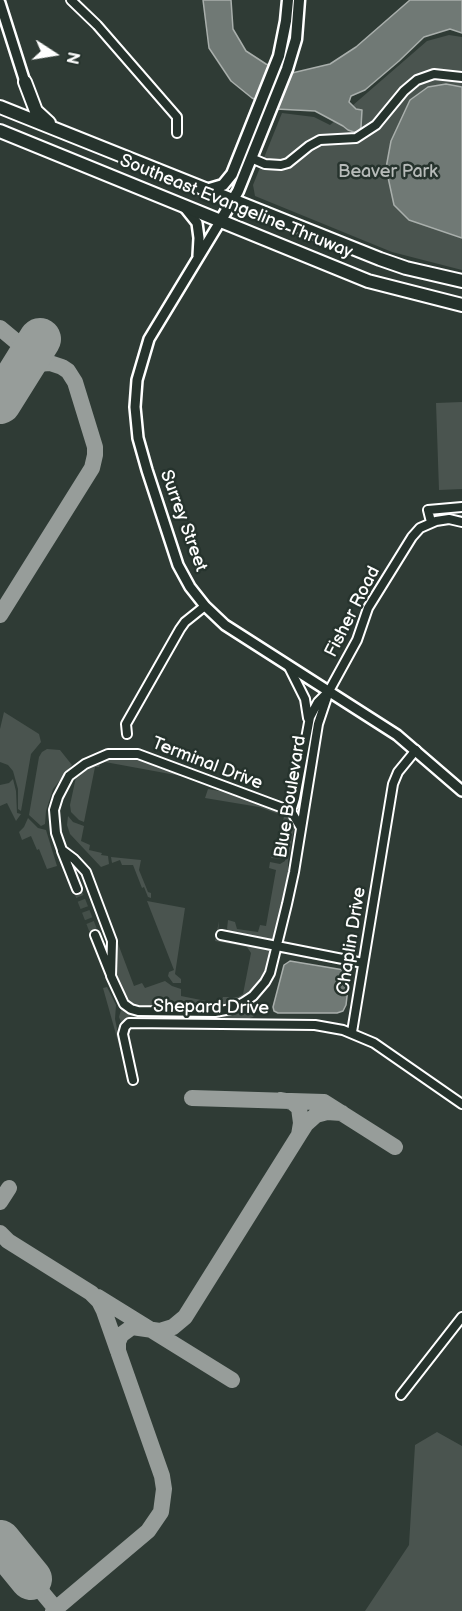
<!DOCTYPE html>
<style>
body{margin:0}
#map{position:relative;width:462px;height:1611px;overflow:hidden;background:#2f3b35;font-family:"Balsamiq Sans",sans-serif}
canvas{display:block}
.north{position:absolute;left:24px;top:24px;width:60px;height:60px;-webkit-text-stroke:4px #26332d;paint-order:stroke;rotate:102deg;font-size:16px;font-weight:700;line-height:24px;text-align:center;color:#fff}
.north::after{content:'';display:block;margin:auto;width:21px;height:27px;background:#fff;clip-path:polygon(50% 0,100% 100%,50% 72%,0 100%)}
</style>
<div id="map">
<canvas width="462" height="1611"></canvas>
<div class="north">N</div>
</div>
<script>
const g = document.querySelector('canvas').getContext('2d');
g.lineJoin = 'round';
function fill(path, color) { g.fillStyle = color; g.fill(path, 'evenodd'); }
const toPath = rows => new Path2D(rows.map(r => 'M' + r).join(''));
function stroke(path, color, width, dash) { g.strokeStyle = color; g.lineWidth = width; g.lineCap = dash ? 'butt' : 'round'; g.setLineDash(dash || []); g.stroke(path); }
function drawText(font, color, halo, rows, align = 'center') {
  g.font = font + ' "Balsamiq Sans",sans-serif'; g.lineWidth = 5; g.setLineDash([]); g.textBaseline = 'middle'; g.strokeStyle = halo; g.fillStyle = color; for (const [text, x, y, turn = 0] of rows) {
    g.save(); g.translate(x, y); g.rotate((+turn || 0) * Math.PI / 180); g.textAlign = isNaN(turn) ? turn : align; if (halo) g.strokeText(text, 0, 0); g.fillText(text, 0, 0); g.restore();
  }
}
fill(toPath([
 [449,35,462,37,462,270,392,252,255,196,253,185,282,113,314,117,330,125,427,41],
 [462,402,462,489,439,490,436,403],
 [4,712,39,734,41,742,31,754,21,811,18,809,18,789,13,771,8,765,0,762,0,729],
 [47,749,60,750,72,765,53,789,46,811,45,824,41,826,29,815,39,757,42,752],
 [114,757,135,757,192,778,105,762,100,764,99,767,95,767,84,822,79,820,71,812,70,805,76,777,96,763],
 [13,779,16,791,17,813,21,814,16,821,7,803,0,806,0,785,9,783],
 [208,789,237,794,289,814,290,820,284,859,271,858,274,852,278,852,284,816,259,807,205,798],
 [68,816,73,822,84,826,81,841,90,845,89,850,102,853,101,855,108,856,109,864,101,867,70,834,67,825],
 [292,816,295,823,288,862,288,883,275,939,272,942,230,934,227,929,228,920,235,922,237,929,258,932,260,925,266,926,276,870,269,868,270,862,280,864,285,861],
 [28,818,38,828,46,830,57,866,47,869,39,849,37,850,31,836,22,840,19,832,24,827],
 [111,857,141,860,139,870,148,892,151,893,151,898,148,897,144,887,142,888,133,865,122,865,120,860,112,863],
 [147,901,185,908,175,974,181,979,181,983,173,983,168,976,169,972,174,970],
 [219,921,218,934,273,950,266,972,250,994,226,1006,205,1008,211,1001,221,1002,223,997,238,997,243,994,251,953,247,947,215,941],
 [117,941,134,986,142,983,145,988,165,981,172,986,181,989,181,996,206,1001,190,1007,142,1007,132,1004,125,996,115,971,115,942],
 [107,987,116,1005,115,1019,124,1063,103,988],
 [253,1001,257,1006,257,1012,253,1017,248,1019,134,1017,121,1022,119,1017,121,1010,137,1015,217,1016,237,1011],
 [437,1432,462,1446,462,1611,365,1611,409,1545,415,1445]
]), '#4a544f');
const water = toPath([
 [203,0,231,0,233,29,246,51,266,64,292,73,330,64,356,47,410,0,462,0,462,33,450,29,424,37,399,61,365,90,351,96,349,102,356,109,362,110,361,127,359,132,354,132,348,130,343,126,315,111,276,109,252,98,231,81,209,48,203,0],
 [446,84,462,87,462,238,409,220,394,205,386,168,391,141,410,100,428,87,446,84],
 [290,961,350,971,346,1005,343,1011,337,1013,278,1013,274,1011,273,1007,284,965,290,961]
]);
fill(water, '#707975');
stroke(water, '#a9afac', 1.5);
stroke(toPath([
 [0,328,18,343,24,365,50,363,62,367,68,371,75,382,95,447,95,455,92,468,0,615],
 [192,1098,324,1102,395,1147],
 [299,1135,306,1124,316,1115,327,1112,342,1113],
 [0,1202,9,1188],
 [0,1233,8,1241,91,1293,99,1301,104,1311,162,1476,164,1489,161,1512,148,1531,53,1611],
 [98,1297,232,1380],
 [118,1351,118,1342,121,1335,132,1327,160,1331,173,1327,185,1317,299,1135,301,1123,299,1108,292,1102,281,1100],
 [31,1579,56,1609]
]), '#979d9a', 16);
stroke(toPath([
 [0,403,40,339],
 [0,1541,31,1579]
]), '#979d9a', 42);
stroke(toPath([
 [77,889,95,935]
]), '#444f49', 8, [8, 4]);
const minor = toPath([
 [71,0,97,25,177,117,177,133],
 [251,158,265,164,281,165,288,163,309,146,320,140,356,138,376,125,404,91,417,80,434,74,462,77],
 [431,522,428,510,462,507],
 [289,667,305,699,308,718],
 [127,734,126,724,180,629,185,622,205,606],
 [291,811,295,798,310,717,318,702,329,691],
 [301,828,291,811,138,754,108,754,85,764,69,776,58,797,54,810,56,833,62,850,74,859,86,872,112,941,111,976,124,1004,131,1009,138,1011,215,1012,231,1009,244,1002,253,996,265,982,270,973,287,904,294,872,318,724,329,691,357,640,368,608,412,537,420,528,436,521,449,519,462,522],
 [62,851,77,889],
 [95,935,111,975],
 [221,935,363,963],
 [352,1032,393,784,398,772,416,750],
 [133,1080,123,1034,125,1027,129,1023,315,1025,343,1030,374,1043,462,1104],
 [401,1395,462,1317]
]);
const tertiary = toPath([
 [0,3,25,82],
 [185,208,197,223,199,238,198,256],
 [221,220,149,339,137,380,135,407,138,438,147,470,178,565,190,587,205,606,225,625,397,735,462,791]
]);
const secondary = toPath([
 [206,190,223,185,232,174,279,56,286,21,288,0],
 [221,220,238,191,287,69,296,39,299,0]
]);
const trunk = toPath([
 [25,82,36,111,49,123],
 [0,107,380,259,406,268,462,281],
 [0,131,368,281,462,305]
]);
stroke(minor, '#fff', 12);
stroke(tertiary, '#fff', 14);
stroke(secondary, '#fff', 15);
stroke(trunk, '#fff', 16);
stroke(minor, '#26332d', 8);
stroke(tertiary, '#26332d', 9);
stroke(secondary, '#26332d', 10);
stroke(trunk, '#26332d', 12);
drawText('18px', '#b7bbb9', '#26332d', [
 ["Beaver Park",388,172]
]);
drawText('18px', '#fff', '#26332d', [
 ["Southeast Evangeline Thruway",236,207,22],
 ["Surrey Street",183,521,70],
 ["Fisher Road",353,612,-63],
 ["Terminal Drive",207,764,21],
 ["Blue Boulevard",291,797,-81],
 ["Chaplin Drive",352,941,-81],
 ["Shepard Drive",211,1008,1]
]);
</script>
